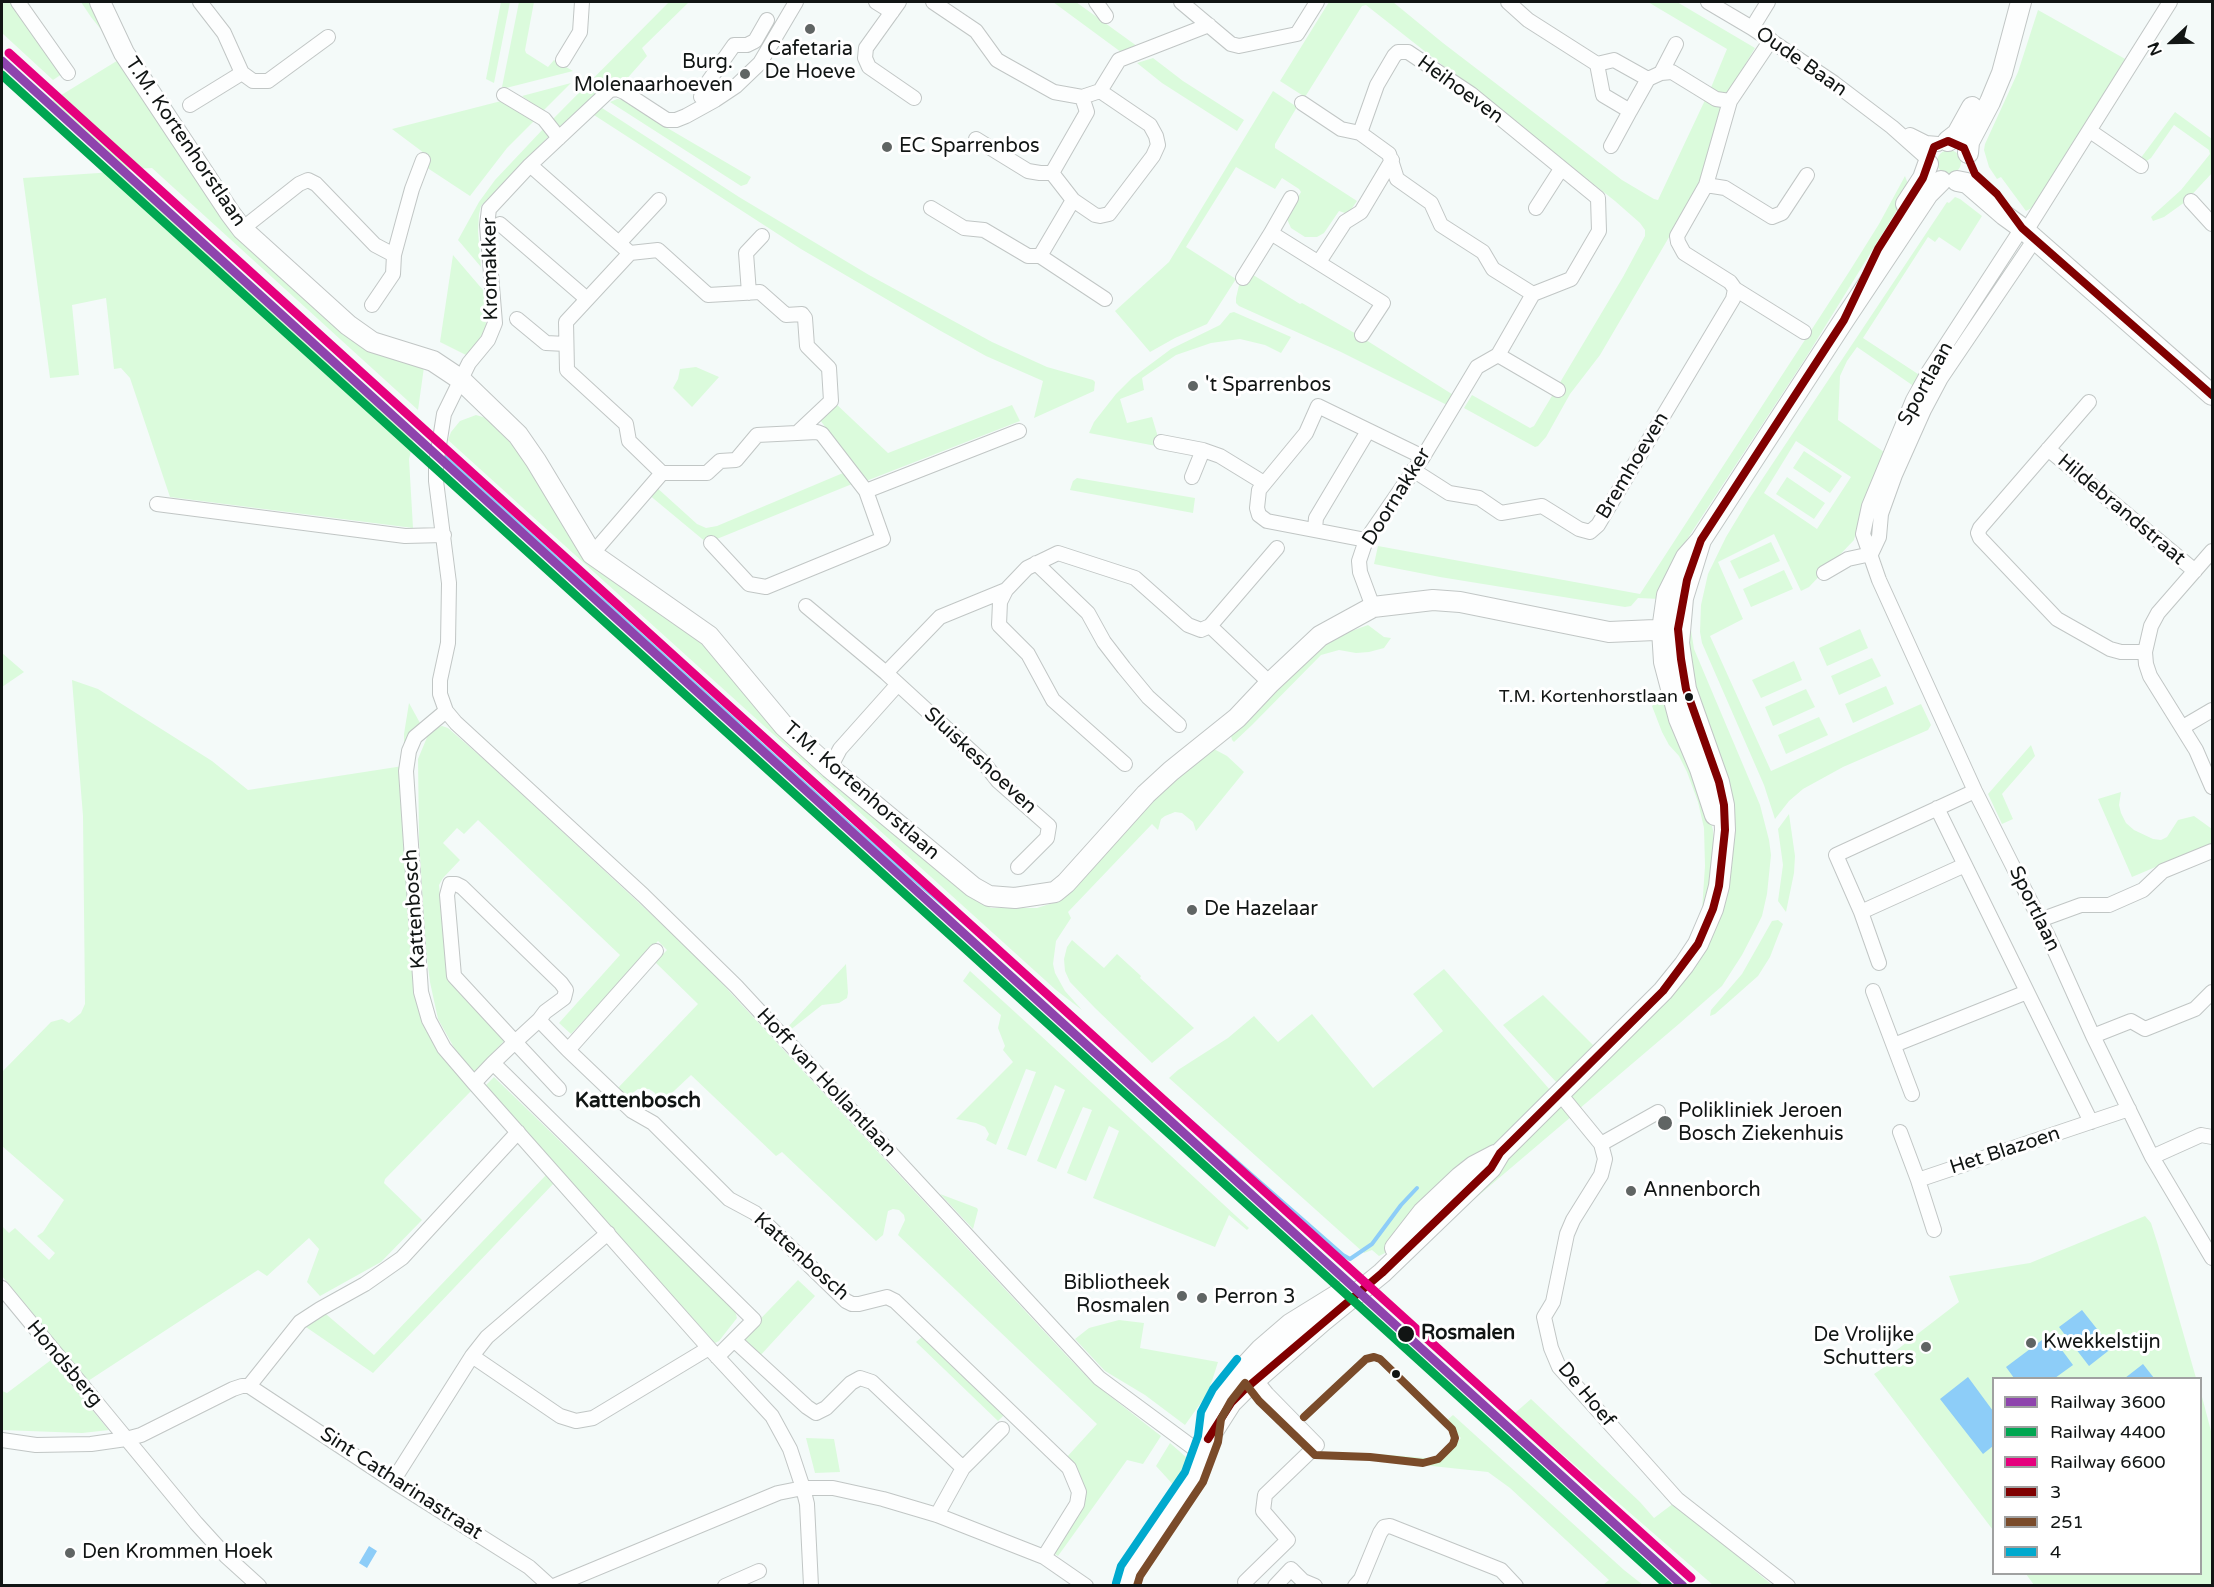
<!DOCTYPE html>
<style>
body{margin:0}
#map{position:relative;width:2214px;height:1587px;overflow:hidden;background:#f4faf9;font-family:"Varela Round",sans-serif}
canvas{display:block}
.frame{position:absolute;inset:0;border:3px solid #111514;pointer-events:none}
.legend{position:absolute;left:1992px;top:1377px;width:210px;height:198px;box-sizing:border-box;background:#fff;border:2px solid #a0a1a1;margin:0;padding:8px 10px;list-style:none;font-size:18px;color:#111514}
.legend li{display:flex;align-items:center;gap:12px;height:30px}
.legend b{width:30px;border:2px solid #a0a1a1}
.north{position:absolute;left:2142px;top:12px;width:60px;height:60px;-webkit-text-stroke:4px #fff;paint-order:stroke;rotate:248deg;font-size:16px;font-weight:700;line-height:24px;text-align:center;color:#111514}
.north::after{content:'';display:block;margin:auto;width:21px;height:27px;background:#111514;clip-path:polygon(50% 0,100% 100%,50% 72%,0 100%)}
</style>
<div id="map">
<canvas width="2214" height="1587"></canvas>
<div class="frame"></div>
<ul class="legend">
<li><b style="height:8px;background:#8e44ad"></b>Railway 3600</li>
<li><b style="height:8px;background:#00a651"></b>Railway 4400</li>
<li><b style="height:8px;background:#e5007d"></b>Railway 6600</li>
<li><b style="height:8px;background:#800000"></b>3</li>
<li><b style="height:8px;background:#7a4b2a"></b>251</li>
<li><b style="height:8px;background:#00a9ce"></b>4</li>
</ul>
<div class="north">N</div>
</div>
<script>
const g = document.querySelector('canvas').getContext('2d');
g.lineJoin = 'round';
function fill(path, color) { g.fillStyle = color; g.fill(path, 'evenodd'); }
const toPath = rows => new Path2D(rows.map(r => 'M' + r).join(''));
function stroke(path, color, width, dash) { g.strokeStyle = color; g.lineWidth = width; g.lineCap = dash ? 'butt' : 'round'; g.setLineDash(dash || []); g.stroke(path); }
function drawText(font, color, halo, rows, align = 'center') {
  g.font = font + ' "Varela Round",sans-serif'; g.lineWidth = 6; g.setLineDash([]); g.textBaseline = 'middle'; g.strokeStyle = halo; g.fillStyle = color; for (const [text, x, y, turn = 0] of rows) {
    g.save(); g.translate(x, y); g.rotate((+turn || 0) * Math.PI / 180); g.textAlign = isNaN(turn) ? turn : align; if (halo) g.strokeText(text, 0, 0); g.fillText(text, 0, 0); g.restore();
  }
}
fill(toPath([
 [2,2,11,2,32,34,65,72,53,80,2,33],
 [81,2,90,2,107,37,91,17],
 [501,2,510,2,494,83,486,79],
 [519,2,534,2,525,50,526,53,548,67,554,60,573,71,506,88,502,87],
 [669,2,689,2,642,48,647,56,624,82,616,80,609,82,558,128,552,120],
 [1053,2,1076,2,1141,49,1125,55],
 [1329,2,1393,2,1443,43,1622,180,1654,199,1658,200,1706,98,1725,104,1706,174,1600,355,1570,394,1546,437,1538,446,1535,447,1464,408,1472,395,1530,428,1534,426,1623,277,1645,236,1645,230,1640,223,1615,201,1366,5,1362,6,1305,97,1280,81],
 [1648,2,1677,2,1755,48,1729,92,1723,95,1710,90,1727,49],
 [2038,10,2127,60,2037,205,2026,211,2001,177,1997,179,1989,167,1984,150,1985,144,2018,72],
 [1153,58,1183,81,1244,120,1237,131,1162,83,1137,63],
 [120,59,169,136,358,339,424,367,418,410,152,168,117,170,414,439,409,459,413,528,170,497,130,378,121,368,114,369,106,298,72,305,79,375,50,378,23,178,99,173,116,170,45,105],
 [571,83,543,111,522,96],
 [1273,91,1297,107,1275,144,1275,148,1357,201,1348,214,1339,211,1324,233,1317,237,1305,237,1291,228,1286,217,1301,192,1299,189,1282,178,1275,189,1236,167,1186,247,1236,279,1207,324,1175,338,1150,352,1115,311,1169,262],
 [509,99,532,117,534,121,507,148,470,196,429,169,421,161,424,153,392,129],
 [617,99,626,100,652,119,751,177,747,184,741,186,610,102],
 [602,108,739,197,869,275,992,342,1047,367,1093,380,1095,382,1094,391,1034,418,1043,381,986,356,939,330,801,249,594,115],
 [2175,112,2212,139,2212,173,2185,202,2164,217,2153,221,2151,217,2181,190,2210,154,2209,150,2174,125,2151,158,2145,162,2140,159],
 [544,128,549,136,481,206,479,214,478,231,481,267,458,240,479,202,495,180],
 '1937 162a12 12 0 1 1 24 0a12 12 0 1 1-24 0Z',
 [1905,176,1910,189,1805,359,1682,547,1660,599,1638,598,1631,606,1625,607,1440,577,1374,564,1378,546,1640,594,1849,272,1879,224],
 [1955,197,1960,199,1982,216,1960,251,1939,237,1935,242,1928,237,1863,338,1921,376,1915,387,1857,347,1847,361,1840,376,1838,420,1884,452,1864,501,1854,540,1809,587,1801,591,1774,534,1718,562,1743,619,1710,636,1771,771,1921,704,1931,725,1928,730,1843,767,1803,789,1789,801,1775,819,1764,785,1702,643,1700,632,1701,605,1708,574,1726,537,1749,499,1947,202,1949,203],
 [1796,441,1851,477,1817,529,1764,493],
 [453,255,483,290,484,295,486,325,482,335,468,356,440,342],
 [1250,273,1300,304,1302,303,1358,335,1455,396,1449,406,1341,352,1239,306,1236,303,1236,298,1240,281],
 [1234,312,1291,337,1281,353,1265,345,1240,339,1211,343,1176,355,1142,378,1144,390,1120,399,1127,423,1152,417,1161,447,1089,433,1094,422,1116,394,1132,378,1171,349,1220,325,1230,313],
 [696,367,719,377,692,407,673,388,678,379,680,369],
 [834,402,888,453,1012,405,1020,421,866,481,820,420],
 [476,415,486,418,516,444,573,541,702,641,732,675,770,725,979,901,991,908,1037,908,1059,901,1167,782,1212,748,1227,756,1241,769,1244,772,1196,831,1193,822,1182,813,1175,812,1165,816,1161,819,1158,830,1152,824,1068,912,1071,918,1056,941,1053,964,1055,973,1065,991,1082,1010,1056,990,448,440,451,432,460,421],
 [1804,451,1842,476,1830,493,1793,468],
 [843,473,852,484,707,543,648,494,655,486,697,524,706,528,717,526],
 [1787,477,1825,503,1814,519,1776,494],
 [1077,478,1195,498,1193,513,1070,490,1073,481],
 [1771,542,1780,561,1739,579,1730,561],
 [1784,570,1793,589,1751,607,1743,589],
 [1690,624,1694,649,1760,805,1769,840,1771,855,1767,894,1762,916,1755,930,1742,955,1722,986,1680,1023,1579,1109,1569,1098,1725,898,1732,867,1733,824,1684,661],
 [1368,625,1384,637,1391,638,1384,648,1369,652,1356,653,1339,650,1321,655,1252,725,1234,742,1232,740,1230,731,1327,640],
 [1860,629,1868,648,1827,666,1819,648],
 [2,653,24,672,2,687],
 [1872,658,1881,676,1839,695,1831,676],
 [1794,661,1802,680,1761,698,1752,680],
 [72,680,98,689,212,761,248,790,403,766,415,965,438,1051,471,1091,385,1179,384,1183,422,1220,381,1262,320,1296,307,1282,319,1249,309,1238,267,1276,258,1270,88,1381,2,1276,2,1226,9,1233,15,1228,49,1260,55,1253,37,1236,43,1232,64,1200,2,1146,2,1072,51,1022,62,1019,69,1023,81,1013,85,1004,83,816],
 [1886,686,1894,704,1853,723,1845,704],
 [1806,689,1815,707,1773,726,1765,707],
 [1666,695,1705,801,1713,830,1714,848,1711,880,1702,910,1705,866,1704,828,1698,802,1687,772,1679,756,1669,745,1662,732,1652,706],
 [409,703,420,723,414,731,404,757,404,734],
 [1819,717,1828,735,1786,754,1778,735],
 [442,726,448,728,487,762,677,938,717,978,1065,1354,1092,1382,1161,1436,1143,1464,1127,1460,1058,1556,1049,1550,1082,1506,1066,1458,1097,1424,898,1235,905,1220,904,1215,899,1210,893,1209,888,1211,883,1235,876,1241,782,1152,776,1156,691,1075,657,1107,655,1093,649,1089,638,1089,624,1099,616,1090,698,1004,655,962,667,950,658,941,571,1034,559,1023,620,955,478,820,464,834,457,828,443,843,460,860,443,878,439,885,447,975,450,982,458,991,498,1028,504,1036,504,1041,474,1073,457,1053,438,1019,430,982,426,951,419,839,418,759,428,735,434,728],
 [2031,745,2035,756,2002,794,2013,819,2002,824,1988,794],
 [2121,792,2119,805,2121,813,2126,823,2134,830,2153,839,2161,840,2167,837,2178,820,2194,816,2212,829,2212,843,2132,877,2098,799],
 [1789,814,1795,856,1794,873,1786,912,1778,901,1783,865,1778,829],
 [1778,920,1783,924,1778,936,1770,957,1758,976,1715,1014,1710,1016,1711,1010,1742,974,1772,921],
 [1072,940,1104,968,1117,954,1141,976,1140,978,1194,1028,1152,1063,1095,1008,1070,982,1065,971,1064,959,1067,947],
 [846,964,848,993,847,998,839,1003,822,1005,789,1031,786,1029],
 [1444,969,1551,1091,1385,1253,1379,1256,1372,1250,1364,1253,1169,1078,1178,1070,1228,1038,1254,1016,1278,1042,1312,1014,1373,1088,1443,1031,1413,994],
 [970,971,1040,1035,1249,1228,1247,1230,1229,1215,1215,1247,1093,1198,1119,1131,1109,1126,1086,1181,1067,1173,1092,1110,1083,1107,1056,1169,1037,1161,1065,1090,1055,1085,1026,1156,1007,1149,1036,1072,1026,1069,996,1145,986,1140,989,1134,985,1127,976,1123,956,1119,1013,1062,1003,1050,1005,1046,998,1028,1001,1015,963,981],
 [1650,993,1558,1084,1503,1025,1543,995,1593,1045],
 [494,1077,735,1311,737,1318,719,1341,715,1343,485,1086],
 [1562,1104,1572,1116,1465,1207,1461,1202],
 [546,1175,554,1183,373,1373,303,1325,320,1309,374,1355],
 [940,1194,977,1208,978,1210,973,1229],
 [2145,1216,2151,1223,2158,1245,2196,1378,1994,1378,1993,1530,1874,1374,1889,1364,1885,1359,1959,1302,1949,1276,2030,1263],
 [798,1280,815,1296,758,1358,740,1340],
 [1119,1320,1144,1323,1140,1348,1218,1362,1212,1381,1205,1397,1185,1425,1145,1395,1105,1371,1075,1339,1089,1328],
 [923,1336,1005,1414,998,1421,916,1342],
 [51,1360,107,1428,109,1430,82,1433,2,1430,2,1391,7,1393],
 [2201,1393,2212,1435,2212,1585,2034,1585,2026,1574,2200,1574],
 [1531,1399,1640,1502,1654,1518,1674,1503,1772,1585,1713,1585,1515,1413],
 [1453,1415,1624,1570,1643,1585,1603,1585,1609,1580,1510,1488,1488,1472,1376,1460,1379,1454,1436,1459,1443,1457,1461,1438,1444,1423],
 [806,1438,834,1439,840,1472,815,1473],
 [1170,1443,1187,1458,1190,1465,1177,1489,1156,1466]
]), '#dbfbdc');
fill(toPath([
 [2082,1310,2112,1348,2089,1366,2059,1327],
 [2050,1334,2073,1365,2055,1378,2014,1378,2006,1367],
 [2143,1364,2154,1378,2125,1378],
 [1968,1377,1993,1411,1993,1446,1983,1454,1940,1399],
 [369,1546,377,1551,367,1568,359,1563]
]), '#8dcdf8');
stroke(toPath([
 [444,456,849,824,972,929,1343,1255,1350,1259,1372,1244,1401,1205,1417,1188]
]), '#8dcdf8', 4);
const street = toPath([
 [18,2,68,73],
 [200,2,224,33,242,73,253,81,268,81,328,37],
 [796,2,760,63,736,86,715,100,686,116,676,120,667,120,624,92,617,89,610,90,530,165,489,209,487,225,495,323,488,340,469,363,444,414,436,464,436,481,449,583,448,643,440,680,440,694,446,711,456,723,643,895,736,986,1099,1378,1203,1455],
 [876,2,892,12],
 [899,2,866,48,865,58,869,67,914,98],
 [933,2,976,31,997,60,1004,64,1054,92,1082,97,1100,91,1150,125,1156,136,1158,145,1153,156,1109,214,1100,216,1095,215,1073,200],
 [1096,2,1106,16],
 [1181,2,1231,44,1239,46,1297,34,1317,2],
 [1508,2,1528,20,1597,64,1603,95,1630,111,1611,146],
 [1708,2,1752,28,1834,83,1892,127,1928,159],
 [1752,28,1768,2],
 [1771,40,1730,101,1706,185,1677,236,1678,242,1684,253,1730,282,1735,289,1804,332],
 [563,60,580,32,582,2],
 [1597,64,1614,60,1648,79,1661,73,1672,72,1716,99,1730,101],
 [1661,73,1676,44],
 [1100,91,1119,60,1209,25],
 [504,95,544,119,559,138],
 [715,100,701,97,703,89,734,45,747,45,755,41,767,20],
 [1302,103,1341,129,1360,133,1389,154,1397,179,1431,203,1441,225,1483,252,1493,269,1533,294],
 [190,105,242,73],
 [1630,111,1648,79],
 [2090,131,2141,166],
 [1360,133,1377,85,1394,56,1398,52,1408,52,1471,94,1598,198,1599,231,1571,279,1533,294,1498,355,1477,367,1423,457,1366,540,1359,561,1360,572,1373,607],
 [1910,135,1926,143,1938,144],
 [976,139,1028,171,1040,173,1052,173],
 [530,165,630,253],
 [1706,185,1725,188,1772,217,1782,213,1807,175],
 [2191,201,2212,224],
 [931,208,964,228,984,230,1028,256,1040,256,1105,299],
 [1536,208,1561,169],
 [500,224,587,299],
 [2022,228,1929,371,1913,400,1869,506,1863,534,1879,580,1975,791,2048,936,2093,1036,2152,1157,2212,1258],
 [242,229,299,184,308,180,316,184,375,245,394,255],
 [2026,231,2170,2],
 [1271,233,1291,198],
 [619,243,659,200],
 [1040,256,1073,200,1052,173,1087,112,1082,97],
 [1319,262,1345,222,1361,212,1392,160],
 [1243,278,1271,233,1383,303,1362,335],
 [749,293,746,253,762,236],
 [372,305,393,274,394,255,404,218,412,189,423,160],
 [517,319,546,343,566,344],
 [1498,355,1558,390],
 [2089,402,1980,528,1978,533,1980,538,2057,619,2110,649,2121,652,2145,652],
 [797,433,831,401,829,368,807,346,805,318,802,314,786,315,760,292,708,295,658,250,630,253,566,322,567,370,626,424,629,441,662,473,707,473,720,461,736,460,757,435,817,432,822,434,866,491,1019,431],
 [1161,442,1203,450,1220,456,1264,483],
 [2048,449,2195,571],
 [1413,470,1449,493,1479,498,1501,513,1542,506,1579,529,1590,532,1598,525,1733,299,1735,289],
 [1192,477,1203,450],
 [157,504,405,536,444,535],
 [1315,529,1316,518,1368,431],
 [1366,540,1267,521,1259,515,1257,508,1259,490,1306,433,1318,406,1423,457],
 [711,543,749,584,766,587,883,539,866,491],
 [2212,551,2158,613,2151,626,2145,652,2146,664,2150,676,2196,750,2212,787],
 [592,554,662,473],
 [1871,554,1879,537,1881,514,1895,475,1924,410,1941,378,2035,239],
 [1036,563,1088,613,1104,642,1124,668,1148,697,1179,725],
 [1824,573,1848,559,1871,554],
 [806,606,886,673,983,762,998,781,1049,826,1047,838,1018,867],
 [1210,626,1270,683],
 [886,673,940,617,1006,590],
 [446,711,415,737,409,751,406,771,421,992,429,1020,444,1048,474,1083,709,1348,772,1416,790,1449,803,1488,807,1504,811,1586],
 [2183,727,2212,710],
 [1125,764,1053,700,1028,654,999,625,1000,602,1006,590,1027,568,1058,553,1135,578,1188,625,1201,630,1210,626,1277,548],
 [830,768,840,749,898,684],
 [1937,808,2091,1122],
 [1861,912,1965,865],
 [2040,920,2081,905,2109,905,2143,890,2163,871,2212,851],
 [1879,963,1861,912,1836,855,1975,791],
 [1873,991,1912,1094],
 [539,1020,568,1050,656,951],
 [2093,1036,2131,1021,2145,1029,2195,1009,2212,992],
 [1894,1045,2027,992],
 [568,1050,632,1111,653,1123,729,1199,755,1213,846,1301,852,1304,859,1304,887,1297,895,1301,1069,1468,1079,1492,1077,1504,1044,1557],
 [493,1063,515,1042,539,1020,545,1012,564,998,566,990,561,983,462,887,456,884,450,884,447,895,454,976,515,1042,559,1089],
 [474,1083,493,1063,754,1320,734,1340],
 [1560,1094,1601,1144,1605,1159,1601,1175,1573,1220,1567,1234,1553,1302,1544,1317,1551,1348,1559,1367,1677,1499,1788,1586],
 [1900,1132,1918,1180,1934,1230],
 [1601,1144,1658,1112],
 [2152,1157,2201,1135,2212,1137],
 [1918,1180,2129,1109],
 [2,1288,196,1523,226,1556,259,1586],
 [472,1356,560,1416,576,1421,593,1418,709,1348],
 [717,1357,734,1340,807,1407,816,1413,826,1408,851,1383,860,1378,872,1382,963,1468],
 [249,1386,393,1481,529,1567,550,1586],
 [2,1440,36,1445,91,1444,126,1439,141,1435,233,1389,242,1386,249,1386,300,1322,320,1309,365,1284,402,1258,518,1132],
 [393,1481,472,1356,487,1337,608,1233],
 [937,1515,963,1468,1002,1429],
 [1245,1582,1288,1540,1263,1511,1265,1495,1317,1445,1267,1394,1251,1374],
 [554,1586,778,1493,803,1488,833,1488,883,1499,937,1515,1044,1557,1086,1586],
 [725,1586,759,1571],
 [1275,1586,1291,1569,1303,1581,1315,1586],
 [1355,1586,1361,1579,1380,1533,1384,1527,1390,1526,1501,1570,1516,1586]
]);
const secondary = toPath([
 [100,2,124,53,230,213,242,229,348,325,372,342,433,361,460,379,518,435,536,461,592,554,709,636,784,726,830,768,973,887,989,896,1015,898,1055,892,1066,883,1146,794,1171,771,1237,718,1270,683,1320,636,1373,607,1433,600,1460,602,1609,632,1678,629],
 [1948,141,1957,134,1972,107],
 [1968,153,1969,142,1990,102,2002,73,2021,2],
 [1957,181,1967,183,2004,215,2022,228,2212,395],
 [1906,204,1923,178,1928,164],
 [1715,815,1700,769,1679,719,1664,662,1662,630,1667,595,1686,557,1701,540,1844,320,1928,194,1941,181],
 [1395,1248,1423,1212,1460,1177,1474,1166,1495,1155],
 [1208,1439,1231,1403,1244,1390,1323,1321,1382,1273,1491,1168,1500,1153,1663,991,1684,965,1698,944,1713,909,1719,886,1725,830,1724,805,1719,782,1686,689,1679,643,1683,598,1701,540],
 [1126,1586,1130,1572,1194,1477,1208,1439,1211,1416,1222,1395,1234,1378,1261,1349,1290,1324,1345,1290]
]);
stroke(street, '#c1c6c5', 16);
stroke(secondary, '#c1c6c5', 22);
stroke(street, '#fdfefe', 14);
stroke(secondary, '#fdfefe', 20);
stroke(toPath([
 [1208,1439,1231,1403,1244,1390,1382,1273,1491,1168,1500,1153,1663,991,1698,944,1713,909,1719,886,1725,830,1724,805,1719,782,1686,689,1681,659,1678,629,1687,580,1701,540,1844,320,1878,249,1923,178,1934,147,1948,141,1964,148,1975,174,1997,194,2022,228,2212,395]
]), '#800000', 8);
stroke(toPath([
 [1137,1586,1140,1576,1203,1482,1218,1442,1221,1419,1231,1401,1245,1383,1259,1401,1315,1455,1370,1457,1423,1463,1438,1459,1453,1444,1455,1438,1452,1429,1380,1359,1374,1357,1366,1359,1304,1417]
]), '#7a4b2a', 8);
stroke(toPath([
 [1116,1583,1121,1566,1185,1472,1198,1436,1201,1412,1213,1389,1237,1359]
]), '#00a9ce', 8);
stroke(toPath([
 [2,61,1683,1586]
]), '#8e44ad', 9);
stroke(toPath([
 [2,75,1668,1586]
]), '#00a651', 9);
stroke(toPath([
 [9,53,1691,1578]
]), '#e5007d', 9);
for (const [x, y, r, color] of [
 [810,29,6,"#606564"],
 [745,74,6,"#606564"],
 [887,147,6,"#606564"],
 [1193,386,6,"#606564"],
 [1689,697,5,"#111514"],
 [1192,910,6,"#606564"],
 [1665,1123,8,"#606564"],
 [1631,1191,6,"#606564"],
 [1182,1296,6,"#606564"],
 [1202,1298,6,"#606564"],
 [1406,1334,9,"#111514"],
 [2031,1343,6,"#606564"],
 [1926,1347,6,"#606564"],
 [1396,1374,5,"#111514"],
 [70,1553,6,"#606564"]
]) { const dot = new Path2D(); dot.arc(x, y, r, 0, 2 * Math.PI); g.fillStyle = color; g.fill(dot); stroke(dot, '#fff', 2); }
drawText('18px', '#111514', '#fff', [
 ["T.M. Kortenhorstlaan",1678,697]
], 'right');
drawText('20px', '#111514', '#fff', [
 ["Cafetaria",810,50,"center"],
 ["De Hoeve",810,73,"center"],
 ["Burg.",733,63,"right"],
 ["Molenaarhoeven",733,86,"right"],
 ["EC Sparrenbos",899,147],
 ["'t Sparrenbos",1205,386],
 ["De Hazelaar",1204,910],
 ["Polikliniek Jeroen",1678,1112],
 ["Bosch Ziekenhuis",1678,1135],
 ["Annenborch",1643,1191],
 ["Bibliotheek",1170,1284,"right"],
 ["Rosmalen",1170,1307,"right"],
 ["Perron 3",1214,1298],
 ["De Vrolijke",1914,1336,"right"],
 ["Schutters",1914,1359,"right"],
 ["Kwekkelstijn",2043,1343],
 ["Den Krommen Hoek",82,1553]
], 'left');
drawText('20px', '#111514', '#fff', [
 ["Oude Baan",1801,62,35],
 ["Heihoeven",1460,90,36],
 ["T.M. Kortenhorstlaan",185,142,56],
 ["Kromakker",491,269,-91],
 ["Sportlaan",1926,384,-61],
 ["Bremhoeven",1633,466,-59],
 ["Doornakker",1397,497,-58],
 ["Hildebrandstraat",2121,510,40],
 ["Sluiskeshoeven",980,761,43],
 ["T.M. Kortenhorstlaan",861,791,41],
 ["Kattenbosch",415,909,-94],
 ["Sportlaan",2034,909,64],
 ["Hoff van Hollantlaan",826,1083,47],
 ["Het Blazoen",2005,1151,-18],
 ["Kattenbosch",801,1257,42],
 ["Hondsberg",64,1364,50],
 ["De Hoef",1586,1395,50],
 ["Sint Catharinastraat",401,1484,33]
]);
drawText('bold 20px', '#111514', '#fff', [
 ["Rosmalen",1421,1334]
], 'left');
drawText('bold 21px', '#111514', '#fff', [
 ["Kattenbosch",638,1101]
]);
</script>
